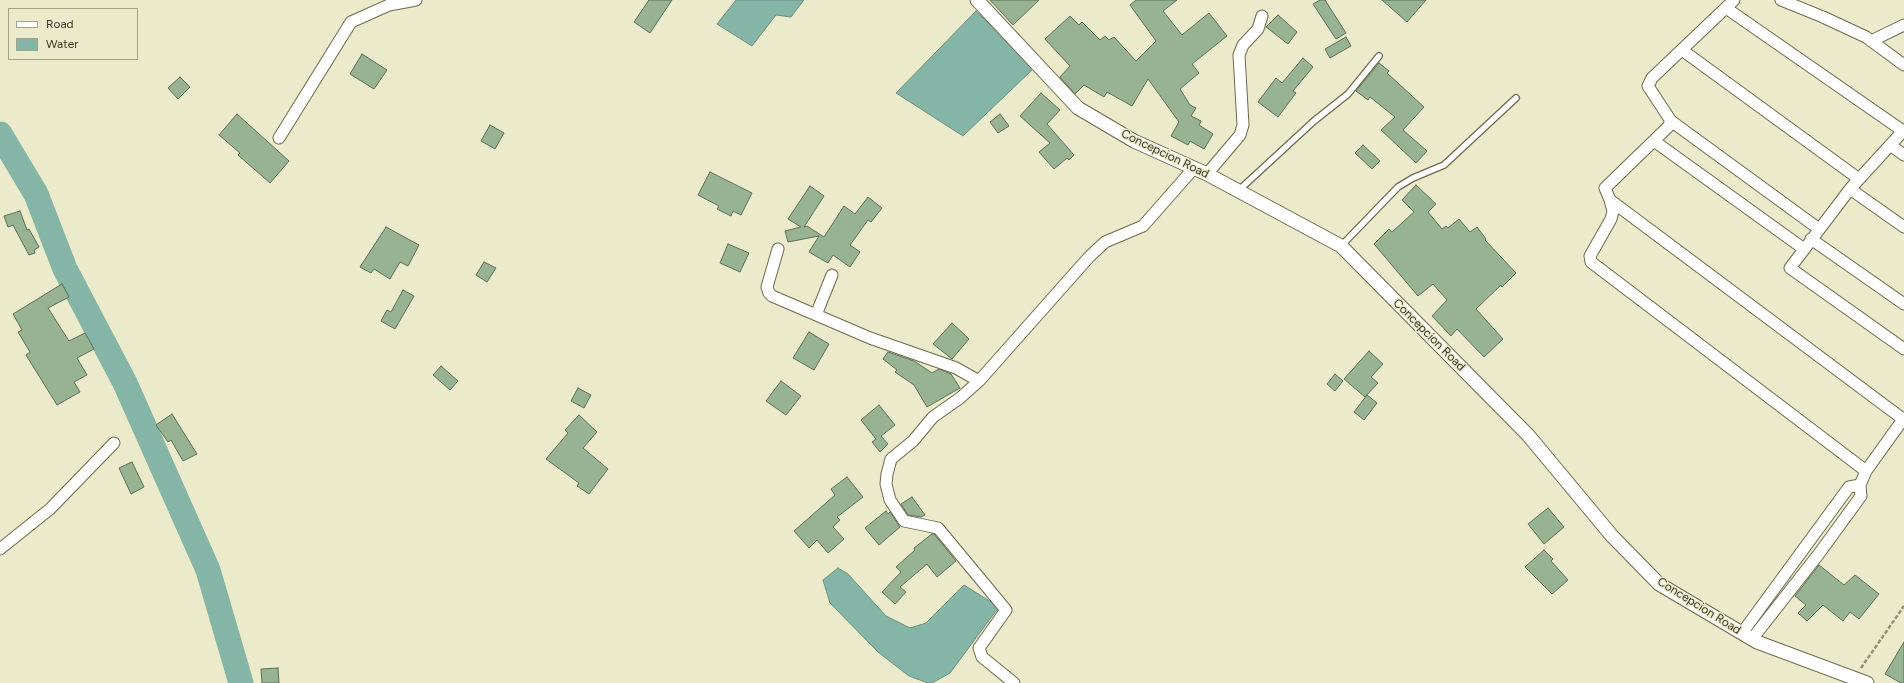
<!DOCTYPE html>
<style>
body{margin:0}
#map{position:relative;width:1904px;height:683px;overflow:hidden;background:#ebeaca;font-family:Figtree,sans-serif}
canvas{display:block}
.legend{position:absolute;left:8px;top:8px;width:130px;height:52px;box-sizing:border-box;background:#ebeaca;border:1px solid #a3a38a;margin:0;padding:5px 7px;list-style:none;font-size:12px;color:#38382b}
.legend li{display:flex;align-items:center;gap:8px;height:20px}
.legend b{width:20px;border:1px solid #a3a38a}
</style>
<div id="map">
<canvas width="1904" height="683"></canvas>
<ul class="legend">
<li><b style="height:5px;background:#fff"></b>Road</li>
<li><b style="height:11px;background:#84b5a7"></b>Water</li>
</ul>
</div>
<script>
const g = document.querySelector('canvas').getContext('2d');
g.lineJoin = 'round';
function fill(path, color) { g.fillStyle = color; g.fill(path, 'evenodd'); }
const toPath = rows => new Path2D(rows.map(r => 'M' + r).join(''));
function stroke(path, color, width, dash) { g.strokeStyle = color; g.lineWidth = width; g.lineCap = dash ? 'butt' : 'round'; g.setLineDash(dash || []); g.stroke(path); }
function drawText(font, color, halo, rows, align = 'center') {
  g.font = font + ' Figtree,sans-serif'; g.lineWidth = 3; g.setLineDash([]); g.textBaseline = 'middle'; g.strokeStyle = halo; g.fillStyle = color; for (const [text, x, y, turn = 0] of rows) {
    g.save(); g.translate(x, y); g.rotate((+turn || 0) * Math.PI / 180); g.textAlign = isNaN(turn) ? turn : align; if (halo) g.strokeText(text, 0, 0); g.fillText(text, 0, 0); g.restore();
  }
}
const water = toPath([
 [736,0,804,0,791,17,776,15,752,46,717,24,736,0],
 [976,11,1033,69,963,136,896,93,976,11],
 [838,568,848,574,886,616,910,628,926,623,964,585,999,607,950,673,932,683,928,683,909,676,878,652,830,603,823,580,838,568]
]);
fill(water, '#84b5a7');
stroke(water, '#6d9082', 1);
stroke(toPath([
 [0,134,36,194,65,269,125,383,208,570,241,683]
]), '#84b5a7', 25);
const building = toPath([
 [649,0,672,0,650,33,634,22,649,0],
 [990,0,1039,0,1013,25,990,0],
 [1136,0,1177,0,1163,11,1182,35,1209,13,1227,36,1192,64,1199,73,1180,89,1190,105,1196,108,1191,116,1201,121,1199,125,1213,134,1204,149,1190,141,1188,145,1171,136,1179,122,1148,79,1132,106,1107,92,1104,97,1084,85,1075,94,1060,77,1070,66,1045,39,1070,16,1079,25,1082,22,1100,40,1105,36,1109,40,1114,37,1136,61,1156,41,1130,5,1136,0],
 [1320,0,1325,0,1346,33,1336,39,1313,4,1320,0],
 [1382,0,1426,0,1407,22,1382,0],
 [1278,15,1297,32,1288,44,1266,27,1278,15],
 [1346,37,1351,46,1330,58,1325,49,1346,37],
 [362,54,387,70,374,89,350,74,362,54],
 [1303,58,1313,67,1293,91,1296,93,1278,117,1258,102,1276,78,1282,83,1303,58],
 [1379,63,1389,71,1387,73,1424,107,1403,130,1427,151,1416,163,1381,130,1395,117,1370,97,1368,100,1356,91,1379,63],
 [180,77,190,87,178,99,168,88,180,77],
 [1041,93,1060,110,1047,124,1074,155,1069,160,1067,158,1054,169,1039,152,1050,143,1020,116,1041,93],
 [237,114,289,161,270,183,238,155,240,153,219,135,237,114],
 [1000,114,1009,126,998,133,990,122,1000,114],
 [490,125,504,133,495,149,481,141,490,125],
 [1363,145,1380,161,1372,169,1355,153,1363,145],
 [710,172,752,193,741,215,733,211,731,216,717,209,719,206,698,195,710,172],
 [1416,185,1436,204,1428,212,1442,229,1446,226,1448,228,1459,219,1470,232,1477,227,1486,239,1485,240,1516,273,1502,287,1501,285,1476,309,1503,339,1484,357,1457,329,1451,336,1432,316,1447,300,1433,284,1418,296,1374,244,1389,229,1392,232,1414,212,1402,200,1416,185],
 [810,186,824,196,804,227,807,226,824,237,844,206,855,214,868,197,882,208,871,222,868,220,850,245,860,252,850,267,833,255,828,263,809,252,819,236,788,242,785,231,801,227,788,219,810,186],
 [20,211,27,230,29,229,39,247,34,250,35,253,29,255,13,225,8,227,4,216,20,211],
 [386,227,419,245,408,266,400,262,390,279,374,269,371,273,360,267,386,227],
 [728,244,749,253,740,272,720,263,728,244],
 [484,262,496,268,487,282,476,275,484,262],
 [62,284,69,297,48,308,69,341,85,333,94,349,77,358,87,375,74,382,80,392,57,405,26,355,30,352,18,332,22,330,13,314,62,284],
 [403,290,414,296,395,329,381,321,387,310,391,312,403,290],
 [952,323,969,339,952,359,933,344,952,323],
 [809,332,829,344,814,370,793,358,809,332],
 [1369,351,1383,364,1371,377,1378,383,1365,397,1344,379,1369,351],
 [888,352,914,361,932,373,939,369,951,374,960,388,927,407,914,385,895,372,897,370,883,359,888,352],
 [441,366,458,381,450,390,433,375,441,366],
 [1335,374,1343,381,1335,391,1327,384,1335,374],
 [781,381,801,396,786,415,766,401,781,381],
 [578,388,591,395,584,408,571,401,578,388],
 [1367,395,1377,403,1364,420,1354,412,1367,395],
 [879,405,895,425,881,436,888,444,880,452,872,442,876,439,861,420,879,405],
 [172,414,197,454,183,461,171,440,168,442,156,425,172,414],
 [579,415,597,432,583,448,608,469,589,494,577,486,579,483,546,459,568,433,565,430,579,415],
 [132,462,144,487,131,494,119,468,132,462],
 [847,477,863,497,837,517,840,520,833,527,844,539,828,553,817,540,809,548,794,531,835,495,831,489,847,477],
 [912,497,925,515,921,517,908,515,901,504,912,497],
 [1548,508,1564,527,1544,544,1528,524,1548,508],
 [886,511,888,514,890,512,900,527,879,545,865,528,886,511],
 [932,534,934,534,956,561,937,577,927,564,900,587,906,592,895,604,882,592,901,572,896,567,915,550,914,548,932,534],
 [1544,550,1553,559,1551,561,1568,580,1552,594,1525,567,1544,550],
 [1819,565,1844,585,1855,575,1879,594,1859,619,1850,612,1843,621,1823,605,1807,621,1798,613,1806,605,1795,596,1819,565],
 [1904,642,1904,683,1901,683,1885,674,1904,642],
 [278,668,279,683,262,683,261,669,278,668]
]);
fill(building, '#97b392');
stroke(building, '#5c7059', 1);
const service = toPath([
 [1238,191,1314,121,1348,94,1379,56],
 [1341,246,1398,187,1413,178,1444,165,1516,98]
]);
const minor = toPath([
 [1734,0,1652,78,1648,86,1671,121,1668,127,1605,188,1610,200,1613,211,1611,219,1590,256,1591,262,1866,471,1904,418],
 [1781,0,1823,17,1866,37,1904,65],
 [1726,8,1903,131],
 [1871,41,1904,25],
 [1682,50,1859,179],
 [1671,121,1819,229],
 [1904,130,1850,189,1790,268,1904,349],
 [279,138,351,22,389,5,416,0],
 [1654,141,1804,249],
 [1890,145,1904,155],
 [1207,174,1240,135,1243,125,1239,55,1243,45,1258,29,1262,16],
 [1850,189,1904,227],
 [1610,200,1903,419],
 [1811,239,1904,304],
 [778,249,767,287,769,293,772,296,870,338,956,368,979,381],
 [816,315,832,275],
 [0,549,50,509,114,443],
 [1742,633,1849,487,1860,485],
 [1752,639,1818,555,1861,496,1860,485,1866,471],
 [1014,683,982,657,979,648,1006,610,938,528,904,521,890,500,886,484,887,474,891,459,913,441,933,417,960,398,979,381,1089,257,1105,242,1143,226,1194,168]
]);
const tertiary = toPath([
 [977,0,1078,108,1134,141,1207,174,1341,246,1528,435,1612,536,1659,584,1757,642,1867,683]
]);
stroke(service, '#6b6a4d', 8);
stroke(minor, '#6b6a4d', 13);
stroke(tertiary, '#6b6a4d', 15);
stroke(toPath([
 [1861,668,1904,606]
]), '#91907a', 2.5, [4, 2]);
stroke(service, '#fff', 5.5);
stroke(minor, '#fff', 11);
stroke(tertiary, '#fff', 13);
drawText('12px', '#38382b', '#ebeaca', [
 ["Concepcion Road",1165,154,26],
 ["Concepcion Road",1429,335,45],
 ["Concepcion Road",1699,606,32]
]);
</script>
